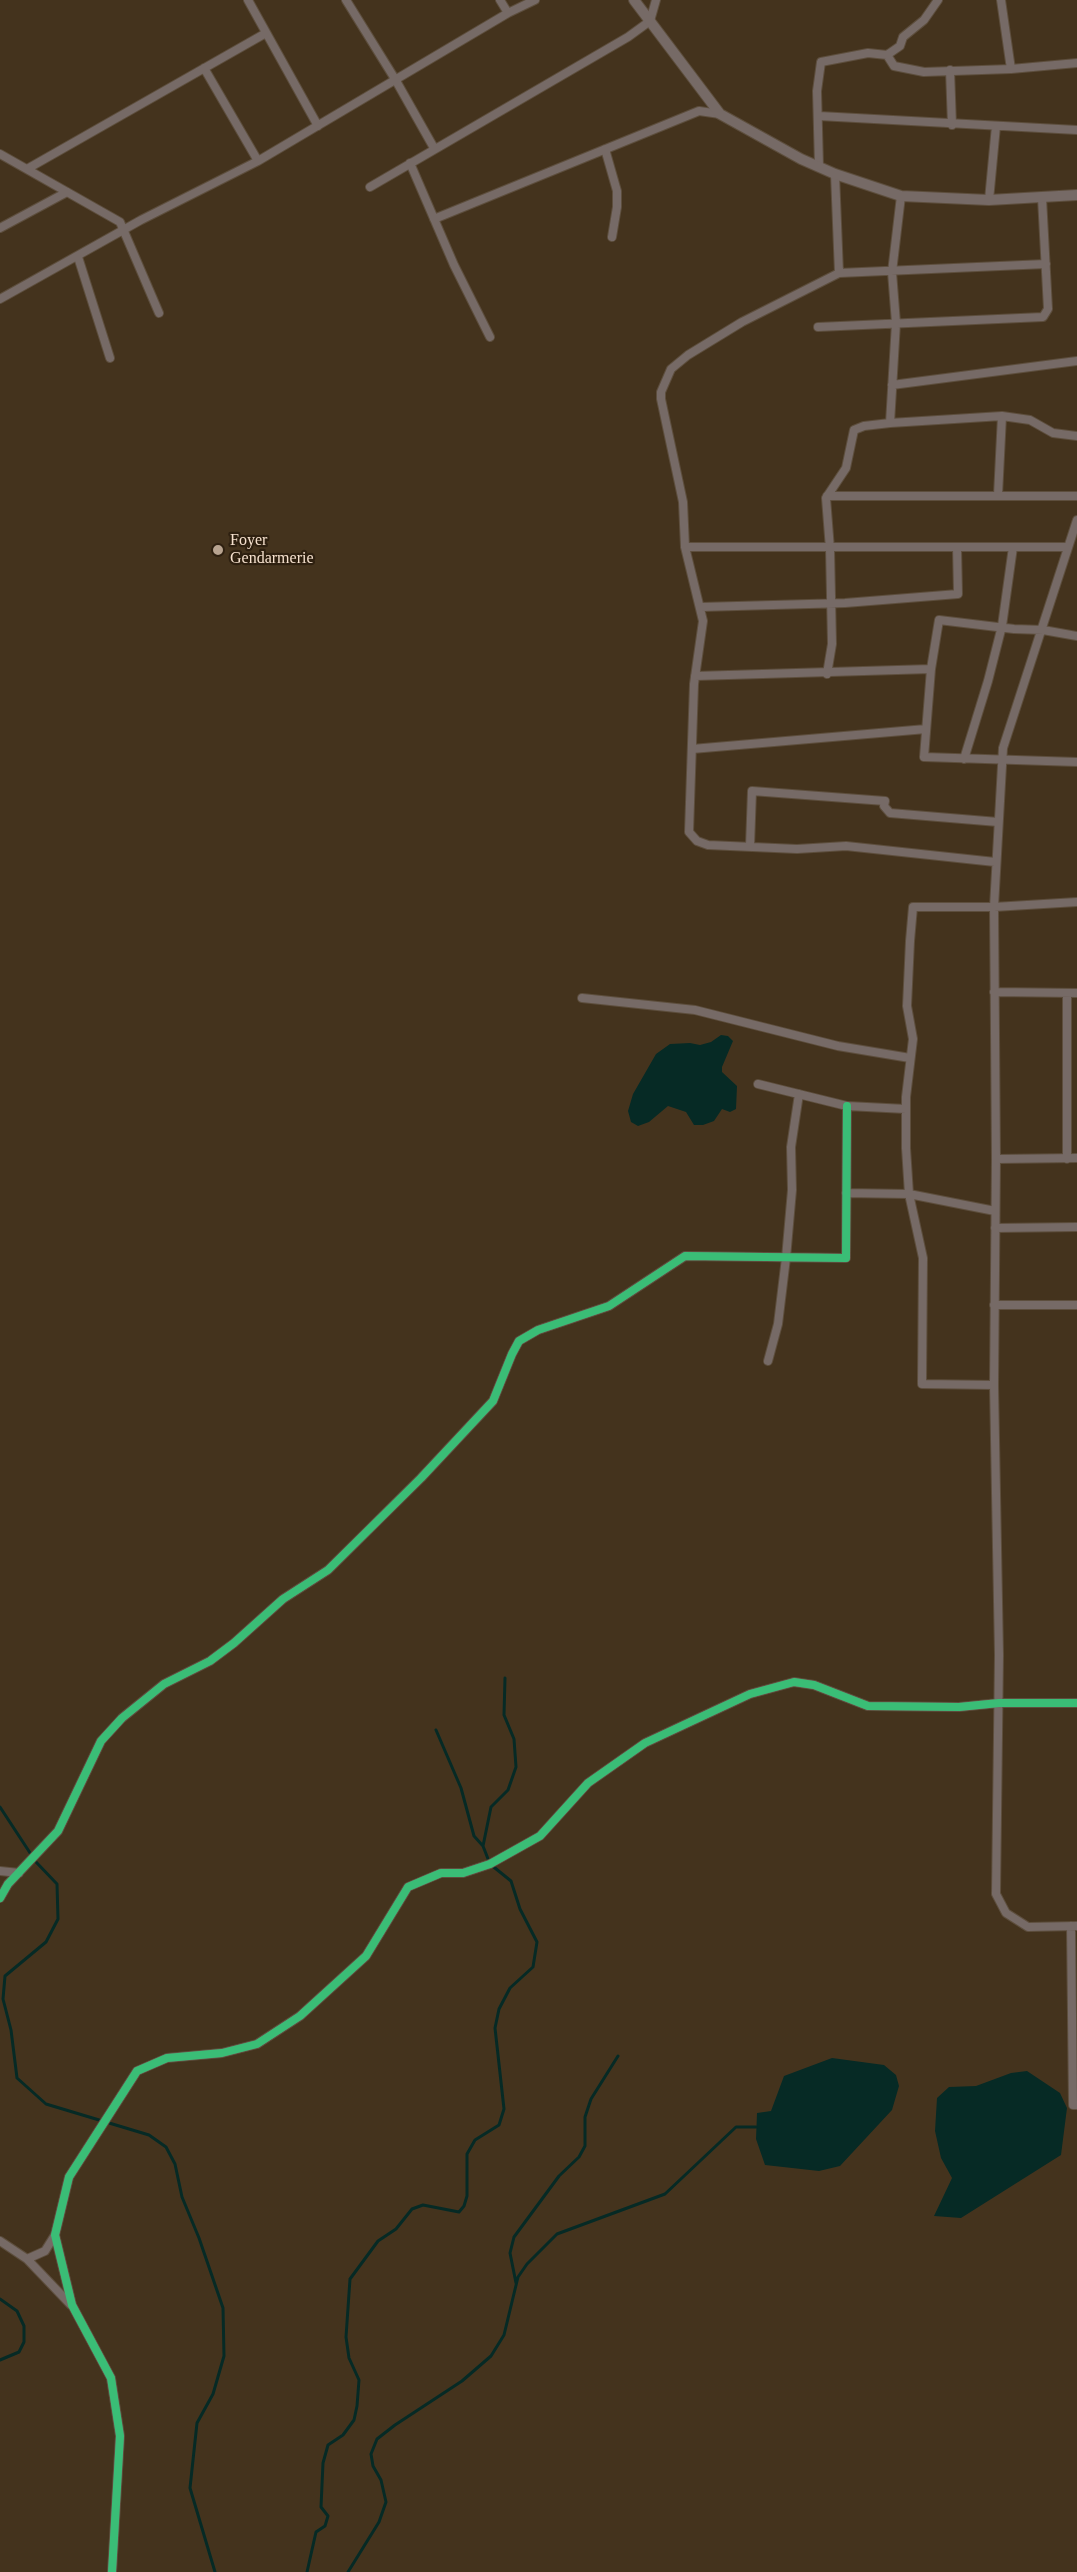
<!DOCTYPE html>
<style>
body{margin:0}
canvas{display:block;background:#44331d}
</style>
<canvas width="1077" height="2572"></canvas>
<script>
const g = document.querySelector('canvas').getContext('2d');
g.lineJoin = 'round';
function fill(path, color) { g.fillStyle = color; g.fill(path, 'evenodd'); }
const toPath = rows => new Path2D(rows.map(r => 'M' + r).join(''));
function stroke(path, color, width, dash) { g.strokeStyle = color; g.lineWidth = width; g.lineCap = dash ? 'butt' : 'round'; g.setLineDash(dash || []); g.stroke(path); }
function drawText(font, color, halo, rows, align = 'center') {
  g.font = font + ' Georgia,serif'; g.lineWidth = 4.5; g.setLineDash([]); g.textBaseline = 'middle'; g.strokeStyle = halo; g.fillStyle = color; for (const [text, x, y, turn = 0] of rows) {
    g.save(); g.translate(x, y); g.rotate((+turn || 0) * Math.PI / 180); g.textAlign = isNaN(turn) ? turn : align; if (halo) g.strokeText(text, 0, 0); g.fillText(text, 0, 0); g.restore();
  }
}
fill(toPath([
 [721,1035,728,1036,733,1041,722,1067,722,1072,737,1086,736,1109,730,1112,722,1109,714,1121,703,1125,694,1125,686,1112,668,1106,649,1122,638,1126,631,1122,628,1111,633,1094,656,1054,670,1044,690,1043,700,1045,711,1042],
 [832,2058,884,2065,896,2075,899,2086,892,2110,840,2166,819,2171,765,2165,756,2139,757,2113,771,2111,784,2076],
 [1027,2071,1060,2093,1067,2108,1061,2155,961,2218,934,2216,952,2178,941,2158,935,2131,937,2098,949,2087,976,2086,1011,2073]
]), '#062a25');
stroke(toPath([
 [436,1730,461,1788,474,1836,483,1846],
 [0,1807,36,1862,57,1884,58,1919,46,1942,5,1976,3,1999,11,2030,17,2078,46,2104,149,2135,166,2147,175,2164,182,2197,199,2238,223,2308,224,2356,213,2394,197,2423,190,2488,215,2572],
 [516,2283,510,2253,514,2237,559,2176,579,2157,585,2146,585,2117,591,2099,618,2056],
 [0,2299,17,2311,24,2326,24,2342,19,2352,0,2360],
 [307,2572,316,2532,325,2526,328,2516,321,2507,323,2463,328,2445,343,2435,354,2420,357,2406,359,2380,349,2358,346,2337,350,2279,378,2241,396,2229,412,2209,423,2205,459,2212,464,2206,467,2196,467,2154,475,2140,499,2125,504,2109,495,2028,499,2009,510,1988,533,1967,537,1942,520,1909,511,1881,490,1864,483,1846,491,1807,508,1790,516,1767,514,1739,504,1715,505,1678],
 [348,2572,379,2522,386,2502,381,2480,373,2466,371,2454,377,2439,395,2425,462,2381,491,2356,504,2335,518,2277,527,2264,557,2234,665,2194,736,2127,756,2127]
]), '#062a25', 3);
const minor = toPath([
 [248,0,318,126],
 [346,0,395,79,434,148],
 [500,0,508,13],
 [1001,0,1011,69],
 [887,55,894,66,924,72,1011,69,1077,63],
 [204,68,258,161],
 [950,70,952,125],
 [819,116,1077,130],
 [605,149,617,191,617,207,612,237],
 [0,154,120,222,159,313],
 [410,163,454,265,490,337],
 [819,166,817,91,821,62,868,53,887,55,900,46,903,37,924,20,938,0],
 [27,169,266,33],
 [835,174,839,273],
 [370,187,628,37,650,21,656,0],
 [989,200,996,126],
 [434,219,699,111,720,114],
 [0,228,67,192],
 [78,257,110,358],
 [0,299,141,220,258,161,508,13,535,0],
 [818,327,1043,317,1048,309,1042,198],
 [892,385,1077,361],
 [890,423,896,323,892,272,901,196],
 [998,495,1002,416],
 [827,496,1077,496],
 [685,547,1068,547],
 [701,607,845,603,958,594,957,547],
 [1077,636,1043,630,1014,629,939,620,931,669,924,757,1077,762],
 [827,674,832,644,830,549,826,498,846,468,854,430,864,426,890,423,1002,416,1030,420,1053,433,1077,436],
 [695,676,931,669],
 [692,749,926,729],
 [964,759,988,681,1002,626,1013,547],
 [750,846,752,791,885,801,884,806,890,813,998,822],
 [995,862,846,846,797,849,708,845,697,841,689,832,694,684,703,621,685,547,683,502,661,399,661,392,671,369,688,355,742,322,839,273,1046,264],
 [1077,902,994,907,996,1159,994,1385,999,1655,996,1894,1006,1913,1028,1927,1077,1926],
 [994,992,1077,993],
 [1067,993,1067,1159],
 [582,998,695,1010,838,1046,910,1058],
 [758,1084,847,1106,906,1109],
 [996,1159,1077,1158],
 [846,1193,909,1194,995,1211],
 [995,1228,1077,1227],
 [994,1305,1077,1305],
 [768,1361,778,1324,786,1258,792,1190,791,1147,799,1094],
 [994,1385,922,1384,923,1258,909,1194,906,1148,906,1097,913,1039,907,1006,910,941,913,907,994,907,1003,748,1077,520],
 [0,1871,19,1873],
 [0,1898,8,1884,58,1831,101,1741,122,1718,164,1684,210,1661,234,1643,283,1599,328,1570,421,1478,493,1401,512,1354,519,1341,538,1330,609,1306,685,1256,846,1258,847,1106],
 [1071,1926,1073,2105,1077,2105],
 [0,2241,27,2259,45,2251,55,2235],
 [27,2259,71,2305],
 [112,2572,120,2436,111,2378,72,2305,55,2235,69,2177,137,2071,167,2058,222,2053,257,2044,300,2016,366,1956,408,1887,441,1873,463,1873,490,1864,540,1836,588,1783,645,1743,750,1694,794,1682,814,1685,868,1706,959,1707,999,1703,1077,1703]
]);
const tertiary = toPath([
 [634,0,720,114,801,159,835,174,901,196,989,200,1077,195]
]);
stroke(minor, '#5d4e3d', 10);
stroke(tertiary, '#5d4e3d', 12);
stroke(minor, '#766a66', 8);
stroke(tertiary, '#766a66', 10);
stroke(toPath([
 [0,1898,8,1884,58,1831,101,1741,122,1718,164,1684,210,1661,234,1643,283,1599,328,1570,421,1478,493,1401,512,1354,519,1341,538,1330,609,1306,685,1256,846,1258,847,1106],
 [112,2572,120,2436,111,2378,72,2305,55,2235,69,2177,137,2071,167,2058,222,2053,257,2044,300,2016,366,1956,408,1887,441,1873,463,1873,490,1864,540,1836,588,1783,645,1743,750,1694,794,1682,814,1685,868,1706,959,1707,999,1703,1077,1703]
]), '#3abd76', 8);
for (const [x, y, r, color] of [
 [218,550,6,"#b8a490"]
]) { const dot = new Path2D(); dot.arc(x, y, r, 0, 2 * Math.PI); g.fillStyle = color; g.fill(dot); stroke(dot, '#2e2010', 2); }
drawText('16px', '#f6e1ce', '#2e2010', [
 ["Foyer",230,541],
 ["Gendarmerie",230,559]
], 'left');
</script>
